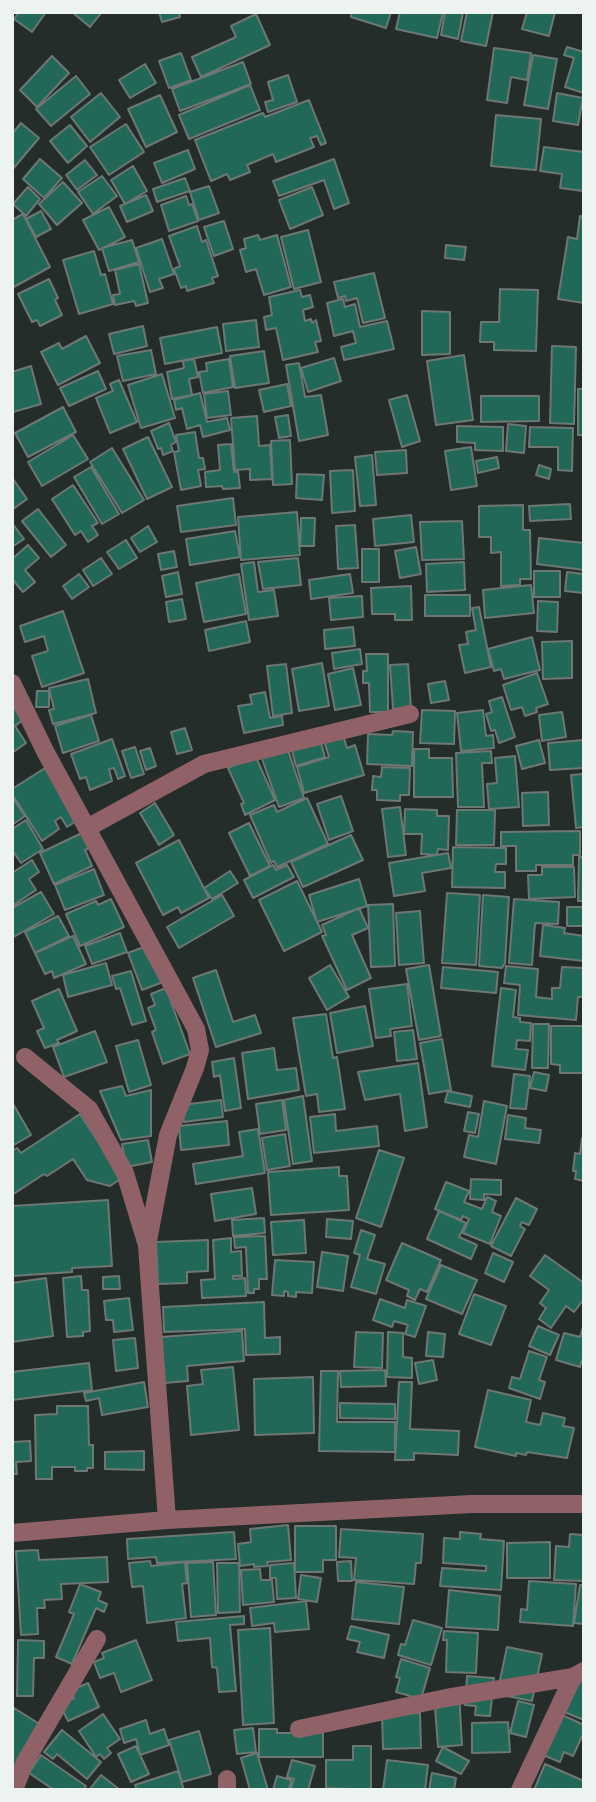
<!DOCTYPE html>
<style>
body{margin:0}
#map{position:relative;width:596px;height:1802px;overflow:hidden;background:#242d2a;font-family:Mulish,sans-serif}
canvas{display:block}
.frame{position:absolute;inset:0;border:14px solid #edf3f1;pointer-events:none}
</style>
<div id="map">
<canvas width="596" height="1802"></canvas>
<div class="frame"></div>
</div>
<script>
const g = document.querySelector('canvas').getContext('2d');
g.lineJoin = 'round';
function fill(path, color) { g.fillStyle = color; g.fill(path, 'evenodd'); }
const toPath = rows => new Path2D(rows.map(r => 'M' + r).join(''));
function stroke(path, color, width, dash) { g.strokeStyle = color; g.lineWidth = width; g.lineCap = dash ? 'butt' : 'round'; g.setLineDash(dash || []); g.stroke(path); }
const building = toPath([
 [19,12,46,12,32,32,14,19,19,12],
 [72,12,102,12,90,27,72,12],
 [159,12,179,12,180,17,162,22,159,12],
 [352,12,391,12,386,28,351,17,352,12],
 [400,12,443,12,437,38,396,29,400,12],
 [445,12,463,12,458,39,441,35,445,12],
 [467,12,493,12,486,46,461,41,467,12],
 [527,12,555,12,549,36,522,29,527,12],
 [256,14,270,45,201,77,192,57,236,37,231,26,256,14],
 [567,47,584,52,584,93,565,87,574,58,564,55,567,47],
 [494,48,531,53,527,80,511,77,507,103,487,100,494,48],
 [181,53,191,80,169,88,159,61,181,53],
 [533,55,557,59,548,109,524,105,533,55],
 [52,56,69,73,37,107,20,90,52,56],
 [243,62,251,84,180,111,172,89,243,62],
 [145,64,156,83,130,98,119,80,145,64],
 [288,75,297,102,268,112,265,102,273,100,268,82,288,75],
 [76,76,90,94,51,126,36,109,76,76],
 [250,85,260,110,189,139,179,115,250,85],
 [101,93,120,117,90,142,71,117,101,93],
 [557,93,583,98,578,125,553,121,557,93],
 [160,95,177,132,146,147,128,109,160,95],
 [309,100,326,143,321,145,317,136,310,138,314,147,276,162,273,154,247,165,250,172,230,180,227,174,211,181,195,140,263,113,265,117,309,100],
 [496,115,541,119,536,170,491,166,496,115],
 [21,123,39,138,12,170,12,134,21,123],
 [126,124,144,152,109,175,90,147,126,124],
 [70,125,87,146,68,163,50,141,70,125],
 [544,147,584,152,583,191,560,188,562,174,540,171,544,147],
 [188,150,195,169,162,183,154,163,188,150],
 [40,159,62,178,44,198,23,179,40,159],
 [334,159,349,203,334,209,324,180,279,196,273,181,334,159],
 [85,160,97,175,77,190,66,175,85,160],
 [133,166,147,191,125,204,111,180,133,166],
 [102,176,117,196,93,214,78,192,102,176],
 [185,178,190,191,157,202,153,189,185,178],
 [63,182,82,203,57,225,39,204,63,182],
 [209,186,219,213,199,220,190,192,209,186],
 [28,187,40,199,26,216,13,204,28,187],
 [312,187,323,215,290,229,279,200,312,187],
 [146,195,153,211,127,222,120,206,146,195],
 [186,196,189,205,192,204,198,221,169,231,161,205,186,196],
 [109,207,125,237,99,250,83,220,109,207],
 [41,211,51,229,36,237,26,219,41,211],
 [23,214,50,267,12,288,12,220,23,214],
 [580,216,584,217,584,303,558,299,568,237,577,239,580,216],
 [224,221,233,249,214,256,204,227,224,221],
 [197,226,202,242,206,240,218,276,212,278,214,283,187,291,186,286,181,288,174,269,180,266,169,236,197,226],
 [308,230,321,282,294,289,281,237,308,230],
 [258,235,260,240,277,235,291,287,264,295,256,269,246,272,240,250,246,248,244,239,258,235],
 [162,239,174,274,159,279,163,288,150,292,136,248,162,239],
 [132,240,139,262,109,271,102,248,132,240],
 [446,245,466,247,464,260,445,258,446,245],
 [94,251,101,275,105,274,113,304,79,314,63,260,94,251],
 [139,264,148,303,136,306,134,301,115,305,113,295,120,294,115,270,139,264],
 [374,273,385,318,363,323,357,298,346,301,345,296,338,298,334,282,374,273],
 [49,279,58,298,55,300,62,315,40,326,37,320,32,322,18,294,49,279],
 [500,289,538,290,536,351,494,350,494,342,480,342,481,322,499,322,500,289],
 [300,290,302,297,310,295,313,307,303,310,305,321,311,319,312,323,316,320,321,341,315,342,318,352,283,360,276,328,266,330,264,317,272,315,269,297,300,290],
 [343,299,345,307,355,304,360,327,387,321,394,349,344,360,341,347,356,343,353,331,334,336,327,303,343,299],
 [422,311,450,312,450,354,422,355,422,311],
 [256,320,259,347,226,351,223,324,256,320],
 [143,326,147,346,114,354,109,334,143,326],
 [217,327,222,353,165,364,160,338,217,327],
 [86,336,100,363,58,385,41,352,59,343,62,349,86,336],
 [552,346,576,347,574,424,550,423,552,346],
 [151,350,156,374,123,381,117,356,151,350],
 [264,351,269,383,235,388,230,356,264,351],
 [464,355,473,420,436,425,427,361,464,355],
 [334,358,341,381,308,392,301,368,334,358],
 [194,359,198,377,189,379,192,395,172,399,167,372,184,368,183,361,194,359],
 [229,359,233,387,203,393,199,372,207,371,206,363,229,359],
 [299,363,305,397,321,395,328,435,299,441,286,365,299,363],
 [31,366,41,404,13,412,12,372,31,366],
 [98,371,106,389,69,406,60,388,98,371],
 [162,374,175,418,141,428,128,385,162,374],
 [119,380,137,422,110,433,96,398,113,391,110,384,119,380],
 [287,384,291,406,264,412,259,390,287,384],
 [578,389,584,389,584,435,578,435,578,389],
 [228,391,231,415,207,418,204,394,228,391],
 [200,393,207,422,227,418,230,430,203,437,200,425,187,429,182,408,176,410,174,400,200,393],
 [407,395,420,441,402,447,389,400,407,395],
 [481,396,539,396,539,421,481,422,481,396],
 [63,407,76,432,28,457,15,433,63,407],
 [288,415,291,436,279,438,275,417,288,415],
 [257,416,259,446,270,445,272,479,250,480,250,469,235,470,231,418,257,416],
 [169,423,176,442,171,445,173,451,163,455,161,448,158,449,151,431,169,423],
 [508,424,526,426,524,453,506,451,508,424],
 [457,426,503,427,503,451,475,450,475,443,457,442,457,426],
 [530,427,573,428,572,471,558,470,558,447,529,447,530,427],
 [195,432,199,458,203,458,205,469,198,470,201,486,181,490,174,452,179,451,176,435,195,432],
 [73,435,88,459,42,486,28,462,73,435],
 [148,437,172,487,147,499,123,449,148,437],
 [290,440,292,484,273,485,271,441,290,440],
 [231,444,234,472,238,471,240,488,223,489,222,486,206,487,205,472,220,470,218,445,231,444],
 [471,447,477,486,451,490,445,451,471,447],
 [112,448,144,500,122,513,90,462,112,448],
 [406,450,407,473,377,475,375,452,406,450],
 [372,455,376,505,360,506,355,457,372,455],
 [497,457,499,468,478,473,476,461,497,457],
 [539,465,551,469,549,479,536,475,539,465],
 [91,467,119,514,102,524,74,477,91,467],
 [353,470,355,511,332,513,330,471,353,470],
 [297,474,324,475,322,500,296,498,297,474],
 [13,479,27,499,12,510,12,480,13,479],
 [73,485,98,523,92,526,98,535,88,542,81,531,75,535,52,499,73,485],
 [233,498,236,525,181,532,177,506,233,498],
 [570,504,571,519,530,521,529,506,570,504],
 [523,505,523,530,530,530,531,579,520,579,520,585,501,586,501,552,491,553,491,537,479,537,479,506,523,505],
 [38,509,66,545,51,557,22,521,38,509],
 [297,512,300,555,241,560,238,517,297,512],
 [411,515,414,542,375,546,373,519,411,515],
 [301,518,315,518,314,546,300,546,301,518],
 [462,521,464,559,422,560,420,522,462,521],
 [12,523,24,539,12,547,12,523],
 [355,525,358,568,338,569,336,526,355,525],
 [148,526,157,542,140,552,131,538,148,526],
 [235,531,240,557,190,565,186,539,235,531],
 [539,538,584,543,584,570,537,564,539,538],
 [126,540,137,558,119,569,107,552,126,540],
 [28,545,39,558,25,570,35,582,23,592,12,579,12,559,28,545],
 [416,547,421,574,400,578,395,551,416,547],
 [362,549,379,549,379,582,362,582,362,549],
 [174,551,177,567,161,570,158,554,174,551],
 [101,558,112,574,93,586,83,570,101,558],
 [298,558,301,585,263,589,258,562,298,558],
 [254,562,258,592,274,590,278,616,249,620,241,564,254,562],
 [464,562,465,590,427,592,426,564,464,562],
 [534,571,560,571,560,597,534,597,534,571],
 [178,572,182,594,166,597,162,576,178,572],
 [567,572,584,574,584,593,565,591,567,572],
 [79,574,89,587,72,599,63,586,79,574],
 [239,574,246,614,204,622,196,583,239,574],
 [350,574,353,593,311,599,309,580,350,574],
 [531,585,534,613,485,618,483,590,531,585],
 [411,586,412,620,395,620,395,614,372,614,371,588,411,586],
 [425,595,470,595,470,616,425,616,425,595],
 [362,596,363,617,331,620,329,598,362,596],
 [182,599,186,619,169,622,166,602,182,599],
 [538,601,558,602,557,632,537,631,538,601],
 [479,607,491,667,465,673,459,645,468,644,466,632,476,630,472,608,479,607],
 [63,611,84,673,42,687,32,656,48,651,44,636,25,642,20,626,63,611],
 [246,621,250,642,209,651,205,630,246,621],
 [353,627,355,646,325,649,324,630,353,627],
 [532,637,540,670,504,679,501,669,494,671,488,649,532,637],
 [572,641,572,678,543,679,542,642,572,641],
 [360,649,362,664,334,669,332,653,360,649],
 [366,654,388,654,388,712,370,712,369,683,363,683,363,671,367,671,366,654],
 [322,663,329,706,299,711,292,669,322,663],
 [286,664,292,713,273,716,267,666,286,664],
 [408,664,411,708,393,709,390,665,408,664],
 [353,668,361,705,335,710,328,674,353,668],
 [537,673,548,704,536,708,537,712,525,716,522,707,511,710,503,685,537,673],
 [88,679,96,713,53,724,49,710,54,709,49,688,88,679],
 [445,681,449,700,431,703,428,684,445,681],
 [37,691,49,691,49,707,36,707,37,691],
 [265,692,270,718,282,716,283,725,244,733,238,706,252,704,250,695,265,692],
 [502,697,515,737,499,743,495,730,491,731,486,714,492,712,489,701,502,697],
 [12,705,23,720,15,726,26,743,12,753,12,705],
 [422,710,455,711,454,744,420,743,422,710],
 [483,710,486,736,493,735,494,748,461,751,457,713,483,710],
 [562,712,566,737,542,741,539,715,562,712],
 [91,715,99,741,63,753,55,726,91,715],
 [185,728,192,750,177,754,171,732,185,728],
 [393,731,413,732,412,766,367,764,368,734,392,735,393,731],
 [343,735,347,748,355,745,364,775,304,793,297,767,329,757,324,741,343,735],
 [112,739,125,776,118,779,114,768,109,769,112,781,90,790,86,777,80,779,71,754,112,739],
 [320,739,325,757,296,766,291,747,320,739],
 [539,740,545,763,522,769,516,746,539,740],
 [584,740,584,768,550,770,548,743,584,740],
 [135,747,144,774,131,778,122,751,135,747],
 [287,747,304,798,279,807,261,756,287,747],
 [150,748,156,766,146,770,140,751,150,748],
 [414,749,429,749,429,758,452,758,453,797,414,797,414,749],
 [491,751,492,763,482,763,484,807,458,807,456,753,491,751],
 [255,755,275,800,245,815,241,804,244,803,228,768,255,755],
 [515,756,519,807,489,809,487,784,497,783,495,758,515,756],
 [382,767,410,768,409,795,400,795,400,801,377,800,377,790,372,790,373,776,381,777,382,767],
 [45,768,78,820,67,827,61,817,55,821,59,829,42,841,12,794,12,789,45,768],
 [584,774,584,827,576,828,571,775,584,774],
 [548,792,549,825,523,826,522,793,548,792],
 [341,796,353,831,329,840,317,804,341,796],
 [12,797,25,816,12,825,12,797],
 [307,798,328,844,277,867,274,861,271,863,250,815,274,805,277,812,307,798],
 [155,803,174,835,159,845,140,813,155,803],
 [400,807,406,855,388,857,382,809,400,807],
 [405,809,437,810,437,816,449,816,448,850,438,849,437,855,421,854,422,834,404,834,405,809],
 [457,810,495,810,494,845,456,845,457,810],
 [26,820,43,849,21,863,12,850,12,829,26,820],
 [249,823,270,866,250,876,229,833,249,823],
 [580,831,580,855,573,855,573,865,536,865,536,871,516,871,516,846,501,846,501,832,580,831],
 [84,832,91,847,85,850,92,866,54,884,40,853,84,832],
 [351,835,363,860,303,887,291,862,351,835],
 [179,840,209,898,181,913,178,907,163,915,136,863,179,840],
 [453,847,506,848,506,864,496,864,495,872,505,872,505,888,452,887,453,847],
 [448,853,451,868,422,873,425,891,394,896,389,863,448,853],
 [579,857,584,857,584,901,578,901,579,857],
 [32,860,39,872,29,879,36,890,12,906,12,873,32,860],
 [273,865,276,870,287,865,294,877,253,898,244,880,273,865],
 [542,867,574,867,575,897,529,899,528,875,542,875,542,867],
 [94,869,104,895,65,910,55,885,94,869],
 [230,871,238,883,212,899,204,888,230,871],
 [359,879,367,906,317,922,309,895,359,879],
 [297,881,322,932,284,951,259,900,297,881],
 [41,892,54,914,12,938,12,908,41,892],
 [447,893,480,895,476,965,442,963,447,893],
 [222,895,234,916,179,948,167,927,222,895],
 [483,895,509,897,505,963,502,968,479,966,483,895],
 [111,899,124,927,80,946,66,914,96,901,98,905,111,899],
 [514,899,559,902,558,924,535,923,532,965,509,963,514,899],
 [393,904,395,966,371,967,368,905,393,904],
 [567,907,584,907,584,926,567,926,567,907],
 [359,908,368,928,352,935,371,978,347,990,322,936,326,935,322,925,359,908],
 [420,911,424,963,399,965,396,913,420,911],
 [58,916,69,936,35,953,25,932,58,916],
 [543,925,565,928,564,933,584,936,584,961,540,956,543,925],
 [120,933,127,952,92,964,85,946,120,933],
 [73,936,86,964,54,978,52,971,45,974,35,953,73,936],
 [149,945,163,982,142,990,128,953,149,945],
 [106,963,112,985,68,997,63,975,106,963],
 [330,965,349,997,327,1010,309,978,330,965],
 [429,965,441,1036,419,1040,406,969,429,965],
 [506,966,538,969,536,997,552,999,552,988,560,988,562,967,584,968,584,997,578,997,576,1020,518,1015,520,985,504,983,506,966],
 [443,967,498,972,496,993,441,988,443,967],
 [216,970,233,1022,255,1015,261,1033,216,1047,193,978,216,970],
 [131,971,146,1021,132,1025,120,988,116,989,112,976,131,971],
 [407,984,412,1026,390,1029,391,1036,376,1038,369,989,407,984],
 [166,988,190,1054,163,1064,152,1032,156,1030,148,1008,155,1005,151,994,166,988],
 [501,988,516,990,513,1017,520,1018,520,1022,531,1023,530,1041,517,1040,516,1049,528,1050,525,1070,492,1066,501,988],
 [59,989,77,1031,57,1040,59,1043,45,1048,37,1031,44,1028,32,1001,59,989],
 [365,1006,373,1046,337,1053,330,1013,365,1006],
 [326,1014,333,1058,337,1057,345,1109,319,1112,317,1094,306,1096,293,1018,326,1014],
 [533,1024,549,1024,548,1068,532,1068,533,1024],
 [551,1026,583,1026,583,1073,560,1073,560,1065,551,1064,551,1026],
 [413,1030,417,1059,397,1061,394,1032,413,1030],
 [95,1031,107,1062,64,1077,53,1047,95,1031],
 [442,1039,451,1090,429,1094,420,1043,442,1039],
 [138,1040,151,1085,129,1092,116,1046,138,1040],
 [274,1048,277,1070,296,1068,299,1090,248,1099,242,1053,274,1048],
 [234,1058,241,1108,225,1111,220,1075,214,1077,212,1062,234,1058],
 [418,1063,427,1127,405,1131,400,1094,365,1100,358,1072,418,1063],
 [534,1072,549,1075,546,1091,530,1088,534,1072],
 [514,1074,530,1076,526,1109,510,1108,514,1074],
 [122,1086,126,1096,151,1090,151,1136,121,1140,100,1091,122,1086],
 [448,1091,472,1096,470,1107,445,1102,448,1091],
 [303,1096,312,1161,293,1164,284,1100,303,1096],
 [221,1100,223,1117,184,1122,182,1105,221,1100],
 [282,1100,286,1130,260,1134,256,1104,282,1100],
 [484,1101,507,1106,496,1164,464,1157,469,1135,478,1137,484,1101],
 [12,1102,31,1135,12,1146,12,1102],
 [468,1112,479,1114,475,1133,464,1131,468,1112],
 [80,1114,122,1178,110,1186,87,1180,73,1159,47,1176,44,1174,12,1195,12,1151,17,1148,21,1153,80,1114],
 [335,1114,336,1131,377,1126,379,1146,314,1153,310,1117,335,1114],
 [508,1115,526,1118,525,1128,541,1130,539,1143,505,1139,508,1115],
 [227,1121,229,1145,181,1150,179,1126,227,1121],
 [258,1129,265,1173,196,1184,193,1164,243,1156,239,1132,258,1129],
 [285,1134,290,1166,267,1170,262,1138,285,1134],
 [582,1138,584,1138,584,1181,575,1179,576,1171,573,1171,575,1153,580,1154,582,1138],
 [148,1140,152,1162,126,1167,122,1144,148,1140],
 [379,1150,404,1158,381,1227,356,1218,379,1150],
 [339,1167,339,1176,347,1176,349,1210,271,1215,268,1172,339,1167],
 [471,1179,501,1180,501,1195,484,1194,484,1200,470,1199,471,1179],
 [446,1182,469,1191,464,1202,482,1209,487,1197,496,1201,492,1212,501,1216,490,1244,463,1233,469,1219,463,1216,461,1220,435,1209,446,1182],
 [252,1188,256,1214,215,1221,211,1194,252,1188],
 [516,1198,537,1209,529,1225,522,1222,520,1226,525,1229,511,1256,491,1246,516,1198],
 [108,1200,112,1266,72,1268,72,1272,12,1276,12,1206,108,1200],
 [439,1211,466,1223,459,1237,477,1245,471,1259,427,1239,439,1211],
 [264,1218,265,1233,233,1236,232,1220,264,1218],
 [327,1219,353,1221,351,1239,326,1237,327,1219],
 [304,1220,306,1253,273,1255,271,1222,304,1220],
 [361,1230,375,1235,367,1259,385,1264,376,1294,351,1287,360,1255,354,1253,361,1230],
 [265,1236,267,1279,259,1279,259,1289,254,1289,254,1293,248,1293,246,1247,235,1248,234,1237,265,1236],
 [231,1238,231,1252,241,1251,242,1276,233,1276,233,1279,245,1278,246,1296,202,1298,201,1280,215,1279,213,1240,231,1238],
 [208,1240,208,1271,187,1272,187,1283,158,1284,156,1242,208,1240],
 [402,1243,441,1260,427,1292,420,1289,415,1300,407,1296,409,1290,386,1280,402,1243],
 [322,1252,348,1256,343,1291,317,1287,322,1252],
 [493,1253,513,1262,504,1282,485,1273,493,1253],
 [545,1255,584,1283,584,1299,574,1312,566,1306,551,1328,539,1319,546,1308,540,1303,549,1290,530,1276,545,1255],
 [275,1260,314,1262,312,1293,296,1292,296,1297,288,1296,288,1292,284,1291,284,1296,272,1295,275,1260],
 [441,1265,477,1280,462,1314,426,1299,441,1265],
 [81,1276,82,1290,88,1290,90,1331,83,1332,83,1336,67,1337,63,1278,81,1276],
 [119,1276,120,1289,103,1289,103,1277,119,1276],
 [46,1278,53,1336,12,1342,12,1283,46,1278],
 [474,1294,506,1306,491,1345,459,1334,474,1294],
 [129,1298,133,1330,114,1332,113,1320,106,1320,104,1301,129,1298],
 [380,1299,405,1308,407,1300,426,1306,415,1337,405,1334,408,1325,394,1321,392,1327,373,1320,380,1299],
 [264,1302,265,1338,280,1337,280,1354,246,1355,245,1329,164,1332,163,1307,264,1302],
 [584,1324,584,1361,582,1360,580,1367,556,1360,564,1333,580,1337,584,1324],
 [538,1326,559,1335,550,1355,529,1346,538,1326],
 [242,1331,244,1361,187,1366,188,1381,164,1383,161,1337,242,1331],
 [356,1332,383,1333,382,1368,354,1367,356,1332],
 [388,1332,403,1333,403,1357,412,1358,412,1378,387,1377,388,1332],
 [428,1332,445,1334,443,1357,426,1356,428,1332],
 [135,1338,138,1368,116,1371,113,1340,135,1338],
 [529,1351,547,1357,539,1380,545,1382,540,1399,509,1388,512,1377,520,1379,529,1351],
 [433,1360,437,1380,419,1384,415,1363,433,1360],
 [89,1363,92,1390,12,1400,12,1372,89,1363],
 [233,1367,239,1430,191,1435,187,1386,203,1384,201,1370,233,1367],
 [385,1370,386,1386,341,1387,340,1371,385,1370],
 [321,1371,338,1371,337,1422,395,1422,395,1452,319,1451,321,1371],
 [313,1377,314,1433,255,1435,254,1379,313,1377],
 [144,1382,148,1407,102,1415,99,1398,86,1401,84,1393,144,1382],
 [399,1382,412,1382,410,1429,459,1431,458,1455,414,1453,414,1460,395,1460,399,1382],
 [488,1390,531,1400,526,1422,540,1425,543,1413,565,1418,563,1426,574,1428,567,1458,527,1452,526,1455,516,1453,516,1456,475,1447,488,1390],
 [340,1403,395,1404,395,1419,340,1418,340,1403],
 [57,1406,88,1406,89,1445,93,1445,93,1468,87,1468,87,1471,75,1471,75,1467,52,1467,52,1479,36,1479,35,1415,57,1414,57,1406],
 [30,1441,31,1461,16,1462,17,1474,12,1474,12,1442,30,1441],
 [144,1451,144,1470,105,1469,105,1452,144,1451],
 [288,1525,291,1560,267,1562,268,1566,254,1567,254,1564,240,1566,238,1544,251,1542,250,1529,288,1525],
 [295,1526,336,1526,336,1560,323,1560,323,1572,295,1572,295,1526],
 [341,1529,423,1534,421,1563,416,1563,414,1584,354,1580,356,1558,339,1557,341,1529],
 [234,1532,236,1559,157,1563,156,1557,128,1559,127,1539,234,1532],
 [460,1532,481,1534,480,1539,504,1541,501,1590,440,1586,442,1568,486,1571,486,1566,443,1563,444,1538,460,1539,460,1532],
 [570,1534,584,1535,584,1581,554,1580,556,1546,569,1547,570,1534],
 [550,1542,550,1578,507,1578,507,1543,550,1542],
 [38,1550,39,1560,107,1557,108,1582,61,1584,62,1599,44,1600,45,1608,37,1608,38,1634,21,1635,16,1551,38,1550],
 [150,1561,151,1566,185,1562,187,1583,182,1584,186,1618,147,1623,143,1586,132,1587,129,1563,150,1561],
 [351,1561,352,1581,338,1581,337,1562,351,1561],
 [213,1562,216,1615,191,1617,187,1563,213,1562],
 [217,1563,239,1563,240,1612,218,1613,217,1563],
 [294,1563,296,1598,277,1599,276,1578,270,1578,270,1565,294,1563],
 [260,1569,261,1580,272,1580,274,1602,243,1605,241,1570,260,1569],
 [301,1575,321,1578,317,1602,298,1599,301,1575],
 [529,1581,576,1584,573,1626,520,1622,521,1609,527,1610,529,1581],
 [356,1582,404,1587,399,1624,352,1619,356,1582],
 [80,1584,101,1592,98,1600,107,1604,104,1612,96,1608,72,1664,56,1657,74,1614,69,1612,80,1584],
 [580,1585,584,1585,584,1624,574,1623,580,1585],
 [449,1590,500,1596,498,1630,446,1627,449,1590],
 [306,1601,309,1629,275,1632,274,1623,252,1626,250,1608,306,1601],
 [244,1616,244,1624,230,1625,236,1691,219,1692,217,1668,212,1667,210,1638,178,1641,176,1622,244,1616],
 [413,1620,442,1628,431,1665,398,1655,401,1644,405,1645,413,1620],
 [351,1626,389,1635,384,1658,357,1652,360,1642,347,1639,351,1626],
 [270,1628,274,1723,243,1725,238,1630,270,1628],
 [444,1631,478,1633,476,1673,446,1672,447,1640,443,1640,444,1631],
 [18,1640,44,1641,44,1658,34,1658,33,1696,17,1696,18,1640],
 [136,1640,152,1680,121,1692,114,1673,100,1678,94,1662,104,1658,102,1653,136,1640],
 [507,1647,542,1654,532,1701,497,1694,507,1647],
 [401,1659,430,1668,421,1699,396,1692,400,1678,396,1677,401,1659],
 [467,1676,494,1678,490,1716,475,1715,476,1706,465,1705,467,1676],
 [578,1676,584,1678,584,1720,564,1712,578,1676],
 [88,1683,99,1707,68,1721,60,1705,74,1698,70,1691,88,1683],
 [459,1692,462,1745,438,1747,434,1694,459,1692],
 [518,1701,534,1705,526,1737,510,1733,518,1701],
 [14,1708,41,1725,12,1772,12,1711,14,1708],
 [420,1713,421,1748,383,1749,382,1715,420,1713],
 [103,1714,120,1739,107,1748,111,1753,104,1759,100,1754,96,1757,79,1731,103,1714],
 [562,1715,584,1725,584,1732,573,1756,564,1752,560,1762,543,1755,562,1715],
 [146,1720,150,1734,164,1729,169,1745,140,1755,136,1739,124,1743,120,1729,146,1720],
 [508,1722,510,1752,472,1753,472,1723,508,1722],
 [253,1728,256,1752,237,1754,234,1730,253,1728],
 [259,1729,277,1729,277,1733,323,1733,323,1757,259,1757,259,1729],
 [62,1730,101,1762,87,1779,57,1754,53,1759,44,1752,62,1730],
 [199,1731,211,1774,182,1782,169,1740,199,1731],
 [136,1746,149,1774,131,1782,118,1754,136,1746],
 [353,1746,371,1746,371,1790,326,1788,326,1760,353,1760,353,1746],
 [443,1747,469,1761,461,1774,436,1761,443,1747],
 [257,1753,268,1790,250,1790,241,1758,257,1753],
 [41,1755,86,1786,83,1790,54,1790,29,1773,41,1755],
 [292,1760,315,1766,308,1790,290,1790,294,1779,287,1777,292,1760],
 [387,1760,428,1765,425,1790,383,1790,387,1760],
 [545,1764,584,1781,584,1790,534,1790,545,1764],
 [178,1771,184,1790,137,1790,135,1785,178,1771],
 [432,1773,456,1778,454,1790,429,1790,432,1773],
 [101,1775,120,1790,89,1790,101,1775],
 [277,1776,291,1780,289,1790,273,1790,277,1776]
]);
fill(building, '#216858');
stroke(building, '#6d7774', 2);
stroke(toPath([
 [12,683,45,751,196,1029,200,1050,195,1068,168,1135,147,1246,167,1520],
 [87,828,204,764,410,714],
 [25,1057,89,1109,125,1173,146,1242],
 [12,1533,167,1520,472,1504,584,1504],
 [299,1729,446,1698,573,1677],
 [14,1790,25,1762,97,1639],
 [227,1790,227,1779],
 [520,1790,573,1677,584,1671]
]), '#906267', 18);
</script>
